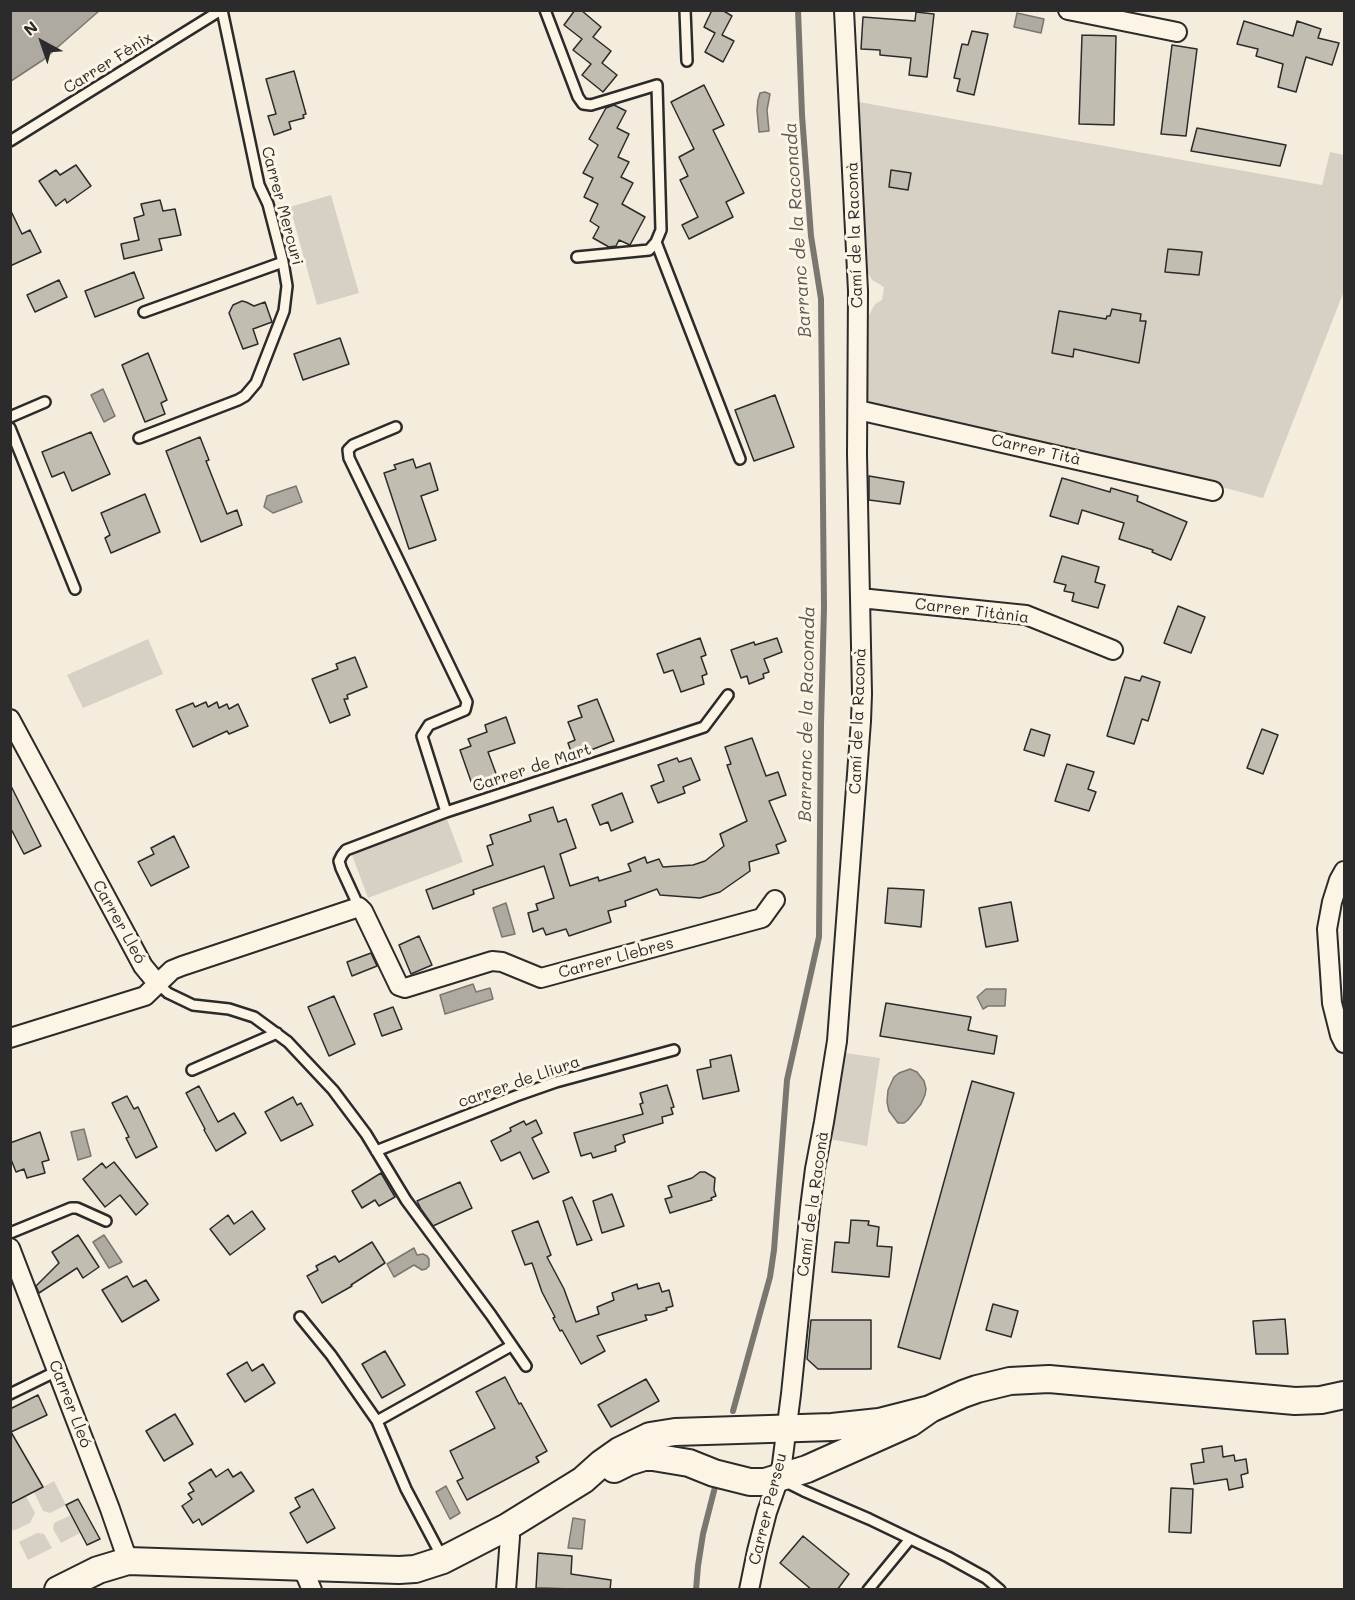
<!DOCTYPE html>
<meta charset="utf-8">
<style>
body{margin:0}
#map{position:relative;width:1355px;height:1600px;overflow:hidden;background:#f4edde;font-family:Mali,sans-serif}
canvas{display:block}
.frame{position:absolute;inset:0;border:12px solid #2b2b2b;pointer-events:none}
.north{position:absolute;left:12px;top:12px;width:60px;height:60px;-webkit-text-stroke:4px #fcf5e5;paint-order:stroke;rotate:320deg;font-size:16px;font-weight:700;line-height:24px;text-align:center;color:#2b2b2b}
.north::after{content:'';display:block;margin:auto;width:21px;height:27px;background:#2b2b2b;clip-path:polygon(50% 0,100% 100%,50% 72%,0 100%)}
</style>
<div id="map">
<canvas width="1355" height="1600"></canvas>
<div class="frame"></div>
<div class="north">N</div>
</div>
<script>
const g = document.querySelector('canvas').getContext('2d');
g.lineJoin = 'round';
function fill(path, color) { g.fillStyle = color; g.fill(path, 'evenodd'); }
const toPath = rows => new Path2D(rows.map(r => 'M' + r).join(''));
function stroke(path, color, width, dash) { g.strokeStyle = color; g.lineWidth = width; g.lineCap = dash ? 'butt' : 'round'; g.setLineDash(dash || []); g.stroke(path); }
function drawText(font, color, halo, rows, align = 'center') {
  g.font = font + ' Mali,sans-serif'; g.lineWidth = 6; g.setLineDash([]); g.textBaseline = 'middle'; g.strokeStyle = halo; g.fillStyle = color; for (const [text, x, y, turn = 0] of rows) {
    g.save(); g.translate(x, y); g.rotate((+turn || 0) * Math.PI / 180); g.textAlign = isNaN(turn) ? turn : align; if (halo) g.strokeText(text, 0, 0); g.fillText(text, 0, 0); g.restore();
  }
}
fill(toPath([
 [859,102,1322,185,1330,152,1344,155,1344,291,1263,498,1180,476,865,403,869,315,875,304,882,300,884,287,872,280,865,267],
 [331,195,359,293,317,305,290,207],
 [148,639,163,674,83,708,67,675],
 [447,819,463,862,368,898,352,855],
 [845,1053,880,1058,867,1146,829,1139],
 [54,1481,66,1505,50,1513,43,1511,34,1492],
 [26,1496,35,1513,30,1523,13,1531,11,1526,11,1504],
 [71,1515,80,1533,61,1543,53,1529,54,1523],
 [37,1533,44,1534,52,1548,28,1560,19,1542]
]), '#d6d1c4');
const water = toPath([
 [11,10,99,10,99,11,43,60,11,81,11,10],
 [1017,13,1044,19,1041,33,1014,27,1017,13],
 [765,92,770,94,767,110,769,131,759,132,757,110,758,100,760,93,765,92],
 [103,389,115,416,104,422,91,395,103,389],
 [296,486,302,502,273,513,264,507,267,496,296,486],
 [506,903,515,934,502,937,493,908,506,903],
 [473,984,476,992,490,988,493,999,445,1014,440,995,473,984],
 [986,989,1006,989,1005,1006,988,1006,983,1009,977,997,986,989],
 [910,1069,917,1072,924,1081,926,1089,925,1095,921,1104,908,1120,904,1123,898,1123,889,1111,887,1102,888,1090,894,1077,899,1073,910,1069],
 [84,1129,91,1156,78,1160,71,1132,84,1129],
 [104,1235,122,1262,109,1268,93,1242,104,1235],
 [414,1248,417,1255,423,1254,427,1256,429,1259,429,1266,426,1269,422,1270,414,1265,394,1277,387,1264,414,1248],
 [446,1486,460,1513,450,1519,436,1492,446,1486],
 [573,1518,585,1520,582,1549,568,1548,573,1518]
]);
fill(water, '#afaaa0');
stroke(water, '#7a7771', 1.5);
stroke(toPath([
 [733,1411,770,1277,774,1250,787,1080,819,937,821,724,824,608,821,299,811,236,802,115,798,10],
 [696,1590,698,1566,703,1534,715,1487]
]), '#7a7771', 6);
const building = toPath([
 [575,10,581,10,601,27,593,37,611,51,602,63,617,75,603,92,582,75,591,64,573,50,582,39,564,25,575,10],
 [712,10,722,10,732,16,722,35,734,41,723,62,705,52,715,33,704,27,712,10],
 [916,12,934,14,927,77,909,75,911,58,880,55,880,50,861,49,863,17,915,21,916,12],
 [1244,21,1293,36,1297,21,1321,29,1318,38,1339,43,1332,65,1306,57,1296,92,1278,87,1283,64,1256,56,1258,49,1237,44,1244,21],
 [972,31,988,34,974,95,957,91,960,79,954,78,962,44,968,45,972,31],
 [1082,35,1116,36,1114,125,1079,124,1082,35],
 [1172,45,1197,49,1186,136,1161,134,1172,45],
 [294,71,306,114,303,115,304,118,289,122,291,129,274,135,268,116,276,114,266,79,294,71],
 [704,85,724,125,713,130,744,193,726,202,733,217,689,239,682,225,698,217,680,180,688,176,679,157,694,149,671,102,704,85],
 [614,105,626,111,617,128,629,134,618,157,629,162,621,177,633,183,622,204,645,217,630,245,619,240,616,246,609,247,593,238,599,227,590,221,598,204,584,197,593,178,583,173,598,145,589,139,606,108,614,105],
 [1197,128,1286,145,1280,166,1191,151,1197,128],
 [76,165,91,186,67,203,65,199,56,206,39,181,56,170,60,175,76,165],
 [891,170,911,173,908,190,889,187,891,170],
 [160,200,163,211,175,209,181,235,159,239,162,250,124,259,121,244,139,240,134,218,144,215,141,204,160,200],
 [10,209,22,234,30,230,41,252,10,266,10,209],
 [1168,249,1202,252,1199,275,1165,272,1168,249],
 [134,272,144,298,95,317,85,291,134,272],
 [59,280,67,297,35,312,27,295,59,280],
 [242,301,246,302,254,306,265,302,272,322,253,329,258,344,243,349,229,313,233,305,242,301],
 [1112,309,1141,314,1140,321,1146,321,1139,363,1074,349,1073,357,1052,353,1059,311,1106,319,1107,316,1110,316,1112,309],
 [340,338,349,364,303,380,294,354,340,338],
 [148,353,167,400,161,403,165,414,145,422,122,365,148,353],
 [775,395,794,447,754,461,735,410,775,395],
 [91,432,110,474,72,491,64,472,52,477,42,452,91,432],
 [200,437,209,460,206,461,227,514,237,510,242,525,201,542,166,451,200,437],
 [413,459,416,468,430,463,438,490,421,496,436,540,409,549,384,473,396,469,394,465,413,459],
 [869,476,904,482,900,504,869,500,869,476],
 [1062,478,1110,492,1111,488,1138,496,1137,501,1187,522,1171,560,1152,552,1153,550,1119,539,1124,523,1082,510,1078,524,1050,516,1062,478],
 [145,494,160,532,111,553,105,538,110,535,101,513,145,494],
 [1062,556,1099,567,1095,582,1105,585,1098,608,1072,601,1074,593,1064,591,1066,585,1054,582,1062,556],
 [1178,606,1205,617,1191,653,1164,643,1178,606],
 [700,638,706,655,701,657,707,674,702,676,704,684,681,692,673,670,664,673,657,654,700,638],
 [777,638,782,652,764,659,769,672,763,674,764,678,749,684,747,676,741,678,731,650,754,642,755,645,777,638],
 [355,657,367,687,347,695,348,699,344,699,350,715,330,723,312,679,338,669,336,664,355,657],
 [1142,676,1160,682,1148,721,1142,719,1134,744,1107,736,1125,677,1140,681,1142,676],
 [597,699,614,741,573,757,568,743,575,740,568,722,582,717,578,706,597,699],
 [206,702,208,707,217,702,219,708,227,704,229,709,238,704,248,726,229,734,227,731,193,747,176,710,193,703,195,707,206,702],
 [506,717,515,743,488,752,498,779,473,787,460,750,471,746,468,739,487,732,485,725,506,717],
 [1031,729,1050,735,1044,756,1024,750,1031,729],
 [1262,729,1278,735,1263,774,1247,768,1262,729],
 [752,738,766,776,778,772,786,795,769,801,786,841,776,845,779,853,749,862,750,871,720,892,700,898,660,895,657,889,625,901,626,906,608,911,611,922,569,936,566,929,546,935,543,928,533,932,528,913,538,910,536,904,554,898,544,866,473,890,474,894,433,909,426,890,493,865,487,846,493,844,490,835,531,821,529,815,553,807,558,822,566,819,576,848,560,854,570,886,598,877,599,881,631,871,628,864,645,857,647,863,659,859,663,867,693,865,705,861,724,846,720,834,747,821,727,765,731,764,725,747,752,738],
 [677,758,679,762,691,758,700,780,683,787,685,793,658,803,651,786,664,781,658,765,677,758],
 [1067,764,1094,772,1088,789,1096,792,1089,811,1055,801,1067,764],
 [10,784,41,846,24,854,10,827,10,784],
 [622,793,633,822,611,831,608,822,600,825,592,805,622,793],
 [174,836,189,867,151,886,138,862,154,854,151,848,174,836],
 [888,888,924,890,921,927,885,923,888,888],
 [1011,902,1018,941,986,947,979,908,1011,902],
 [419,936,432,965,411,974,399,945,419,936],
 [371,953,377,966,352,976,347,962,371,953],
 [334,996,355,1044,329,1056,308,1007,334,996],
 [886,1003,971,1017,968,1030,997,1036,994,1054,880,1036,886,1003],
 [393,1007,402,1029,382,1036,374,1014,393,1007],
 [731,1055,739,1091,703,1099,697,1070,711,1067,710,1060,731,1055],
 [972,1081,1014,1093,940,1359,898,1347,972,1081],
 [667,1085,674,1107,671,1108,673,1114,662,1117,663,1123,623,1135,625,1142,615,1146,616,1151,593,1158,591,1153,581,1156,574,1133,643,1114,640,1104,643,1103,640,1093,667,1085],
 [199,1086,218,1122,234,1113,246,1133,216,1151,204,1130,205,1129,186,1093,199,1086],
 [127,1096,134,1109,138,1107,157,1147,136,1158,126,1138,129,1137,112,1103,127,1096],
 [293,1097,297,1105,301,1103,313,1125,281,1141,265,1112,293,1097],
 [536,1120,542,1133,532,1138,549,1172,533,1179,520,1152,501,1161,491,1141,511,1131,510,1128,524,1121,526,1125,536,1120],
 [40,1132,49,1160,42,1162,45,1173,27,1178,24,1169,16,1172,10,1157,10,1143,40,1132],
 [114,1162,148,1204,136,1215,120,1195,105,1207,83,1179,102,1163,106,1168,114,1162],
 [700,1172,705,1172,715,1178,714,1190,716,1196,711,1198,712,1200,670,1213,665,1199,672,1197,668,1186,692,1178,700,1172],
 [381,1173,395,1197,379,1206,375,1200,362,1208,352,1191,381,1173],
 [460,1182,472,1208,433,1226,421,1209,417,1201,460,1182],
 [612,1194,624,1226,602,1233,593,1201,612,1194],
 [572,1197,592,1240,577,1245,563,1201,572,1197],
 [252,1211,265,1229,230,1255,210,1229,228,1215,234,1224,252,1211],
 [851,1220,869,1221,868,1225,879,1227,877,1246,892,1247,889,1277,832,1272,835,1242,849,1243,851,1220],
 [538,1221,551,1255,547,1257,564,1289,576,1322,599,1314,597,1307,614,1300,612,1293,637,1284,638,1289,659,1283,662,1292,669,1290,673,1306,666,1308,667,1310,651,1315,645,1315,647,1320,597,1336,605,1351,581,1364,562,1330,560,1331,553,1318,555,1317,542,1292,532,1263,525,1265,512,1231,538,1221],
 [78,1235,99,1267,83,1278,77,1268,39,1293,36,1286,59,1263,52,1252,78,1235],
 [372,1242,385,1263,351,1285,352,1286,322,1303,307,1276,318,1270,316,1266,335,1256,339,1262,372,1242],
 [127,1276,133,1287,146,1280,159,1300,122,1322,102,1290,127,1276],
 [993,1304,1018,1311,1011,1337,986,1330,993,1304],
 [1285,1319,1288,1354,1256,1354,1253,1321,1285,1319],
 [811,1320,871,1320,871,1369,818,1369,807,1359,811,1320],
 [385,1351,405,1385,382,1398,362,1364,385,1351],
 [247,1362,252,1371,263,1364,275,1383,245,1402,227,1374,247,1362],
 [505,1377,519,1404,521,1403,547,1451,536,1457,539,1462,467,1500,457,1481,463,1478,450,1451,495,1428,476,1392,505,1377],
 [646,1379,659,1401,611,1427,598,1405,646,1379],
 [38,1395,47,1415,11,1432,43,1487,10,1504,10,1409,38,1395],
 [175,1414,193,1444,164,1461,146,1431,175,1414],
 [1222,1446,1223,1457,1234,1455,1235,1461,1246,1459,1248,1473,1241,1475,1243,1487,1229,1490,1227,1479,1194,1484,1191,1464,1204,1462,1202,1449,1222,1446],
 [211,1469,216,1477,228,1469,233,1477,241,1472,254,1491,202,1525,199,1519,193,1523,182,1506,192,1499,188,1494,194,1491,189,1483,211,1469],
 [1171,1488,1193,1489,1191,1533,1169,1532,1171,1488],
 [313,1489,335,1528,307,1543,290,1513,300,1507,295,1498,313,1489],
 [78,1499,100,1539,87,1545,66,1505,78,1499],
 [803,1536,849,1574,837,1590,812,1590,780,1563,803,1536],
 [538,1553,572,1556,571,1574,611,1580,610,1590,536,1588,538,1553]
]);
fill(building, '#c2bdb1');
stroke(building, '#2b2b2b', 1.5);
const lane = toPath([
 [545,10,578,97,583,104,591,105,657,85,661,230,656,242,649,250,577,257],
 [685,10,687,61],
 [10,141,221,10],
 [656,242,740,459],
 [144,312,283,262],
 [10,417,45,402],
 [396,427,353,445,348,450,349,458,467,702,465,710,429,725,422,736,446,812],
 [10,428,75,589],
 [139,438,238,400,245,396,256,383,284,311,287,286,283,262,268,204,259,185,222,10],
 [359,907,341,868,339,861,342,855,346,850,446,812,704,727,728,695],
 [157,983,168,993,193,1005,229,1009,254,1017,288,1042,333,1090,366,1134,406,1200,491,1315,526,1366],
 [192,1070,277,1033],
 [376,1151,516,1096,556,1082,674,1050],
 [10,1233,71,1208,77,1208,106,1221],
 [300,1317,331,1355,377,1421],
 [10,1394,57,1371],
 [784,1481,804,1491,869,1519,948,1557,986,1578,1000,1590],
 [442,1557,406,1489,377,1421,511,1346],
 [868,1590,910,1539]
]);
const street = toPath([
 [1068,10,1177,32],
 [858,410,1213,491],
 [860,598,1026,615,1113,650],
 [10,719,143,966,157,983],
 [1344,871,1339,880,1332,902,1327,929,1332,1003,1340,1035,1344,1043],
 [10,1038,145,996,172,970,182,966,359,907,363,911,399,986,405,988,492,961,502,962,541,978,762,918,775,900],
 [10,1248,110,1509,128,1561],
 [299,1566,306,1576,312,1590],
 [506,1590,510,1537,507,1527],
 [749,1590,757,1551,767,1512,779,1478,782,1464,791,1394,810,1208,815,1169,824,1122,837,1041,861,721,862,694,857,454,858,291,844,10]
]);
const secondary = toPath([
 [614,1469,628,1462,644,1457,653,1457,689,1463,714,1473,750,1482,765,1482,807,1469,910,1423,930,1409,963,1394,977,1389,1010,1381,1049,1379,1295,1401,1321,1400,1344,1395],
 [58,1590,98,1570,128,1561,399,1570,415,1569,443,1560,507,1527,583,1480,602,1463,619,1451,650,1436,675,1432,832,1427,879,1422,930,1409]
]);
stroke(lane, '#2b2b2b', 14);
stroke(street, '#2b2b2b', 22);
stroke(secondary, '#2b2b2b', 30);
stroke(lane, '#fcf5e5', 9);
stroke(street, '#fcf5e5', 18);
stroke(secondary, '#fcf5e5', 26);
drawText('16px', '#2b2b2b', '#fcf5e5', [
 ["Carrer Fènix",108,63,-32],
 ["Carrer Mercuri",282,206,75],
 ["Camí de la Raconà",855,235,-92],
 ["Carrer Tità",1036,450,13],
 ["Carrer Titània",972,611,7],
 ["Camí de la Raconà",858,721,-88],
 ["Carrer de Mart",532,768,-18],
 ["Carrer Lleó",119,922,61],
 ["Carrer Llebres",616,958,-15],
 ["carrer de Lliura",519,1082,-19],
 ["Camí de la Raconà",813,1204,-82],
 ["Carrer Lleó",70,1404,69],
 ["Carrer Perseu",768,1509,-76]
]);
drawText('italic 18px', '#595754', '#fcf5e5', [
 ["Barranc de la Raconada",798,230,-94],
 ["Barranc de la Raconada",807,714,-89]
]);
</script>
